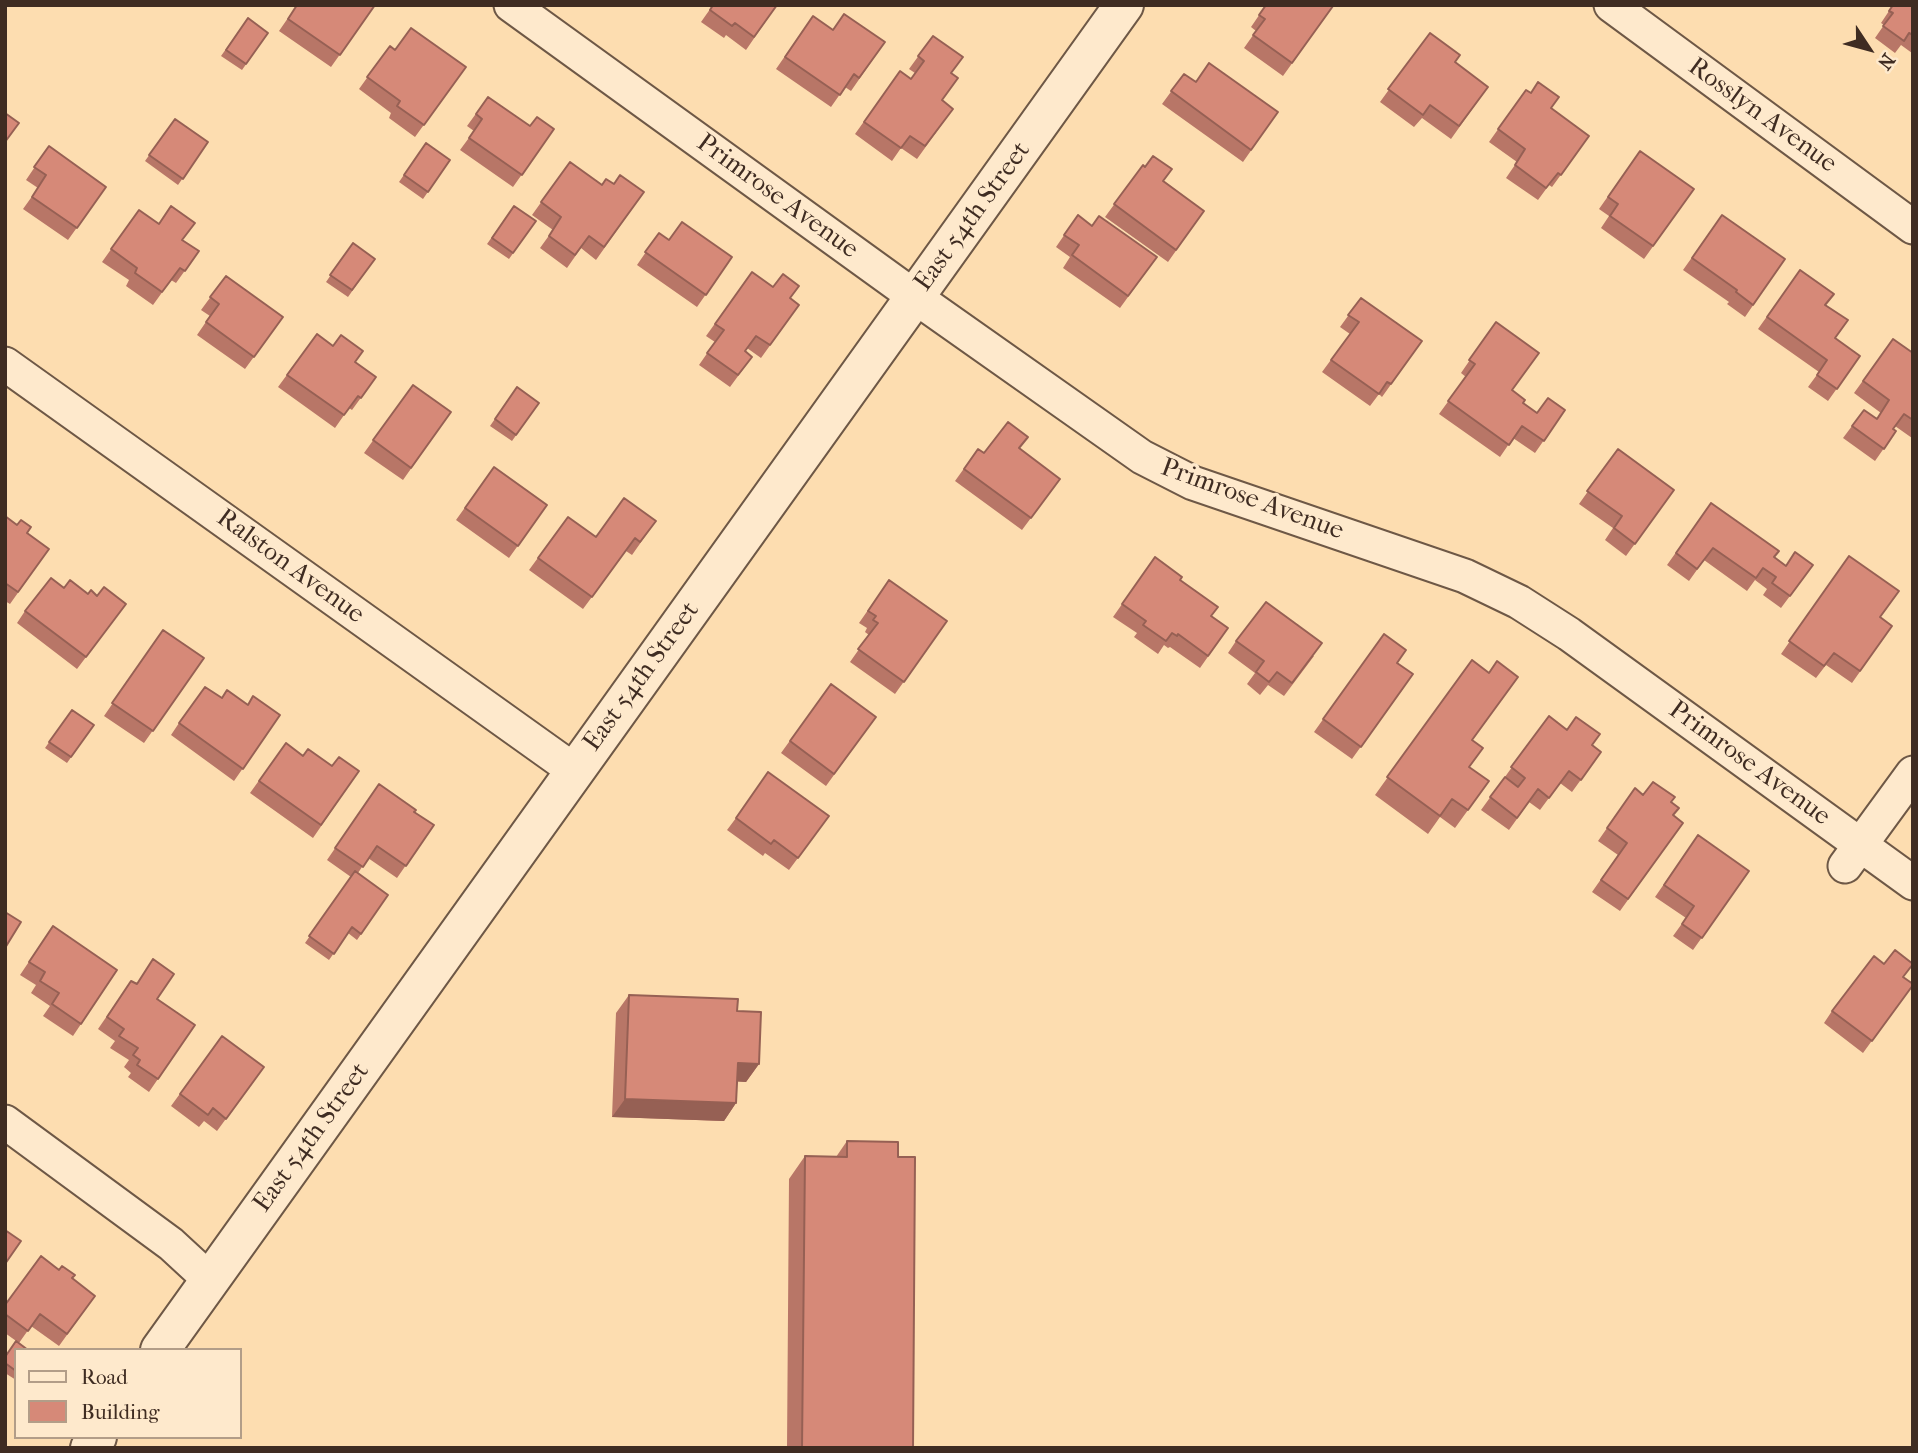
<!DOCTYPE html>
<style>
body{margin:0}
#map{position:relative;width:1918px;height:1453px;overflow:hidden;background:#fdddb0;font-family:"IM FELL French Canon",serif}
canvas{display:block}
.frame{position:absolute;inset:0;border:7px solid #3f2c22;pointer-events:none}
.legend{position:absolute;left:14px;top:1348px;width:228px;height:91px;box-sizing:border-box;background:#fee9cc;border:2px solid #b29d88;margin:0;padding:9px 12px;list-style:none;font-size:21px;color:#3f2c22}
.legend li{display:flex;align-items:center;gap:14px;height:35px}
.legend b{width:35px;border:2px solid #b29d88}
.north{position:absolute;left:1834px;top:14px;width:70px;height:70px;-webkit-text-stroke:5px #fee9cc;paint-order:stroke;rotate:126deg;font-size:19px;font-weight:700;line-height:28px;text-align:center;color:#3f2c22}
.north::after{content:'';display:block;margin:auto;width:24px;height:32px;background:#3f2c22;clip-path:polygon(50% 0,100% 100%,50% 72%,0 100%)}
</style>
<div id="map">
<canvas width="1918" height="1453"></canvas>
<div class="frame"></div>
<ul class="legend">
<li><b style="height:9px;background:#fee9cc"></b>Road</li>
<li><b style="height:19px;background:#d68978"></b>Building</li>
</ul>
<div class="north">N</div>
</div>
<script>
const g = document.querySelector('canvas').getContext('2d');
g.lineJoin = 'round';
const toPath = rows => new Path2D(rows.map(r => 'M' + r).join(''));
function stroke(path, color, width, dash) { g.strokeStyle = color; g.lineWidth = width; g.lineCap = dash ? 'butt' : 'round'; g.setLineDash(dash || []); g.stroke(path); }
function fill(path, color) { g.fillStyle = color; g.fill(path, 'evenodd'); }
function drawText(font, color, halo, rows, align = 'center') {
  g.font = font + ' "IM FELL French Canon",serif'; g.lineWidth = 7; g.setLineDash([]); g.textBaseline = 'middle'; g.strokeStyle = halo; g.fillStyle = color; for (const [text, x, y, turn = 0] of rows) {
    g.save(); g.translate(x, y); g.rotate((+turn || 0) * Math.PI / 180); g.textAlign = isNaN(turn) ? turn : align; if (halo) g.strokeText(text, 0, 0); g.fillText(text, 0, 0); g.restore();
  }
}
const minor = toPath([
 [511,5,915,297,1142,457,1193,483,1465,576,1519,602,1569,634,1913,883],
 [1611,5,1913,227],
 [5,364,575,771],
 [1845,866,1913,773],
 [5,1122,171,1244,210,1280]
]);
const tertiary = toPath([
 [160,1350,1124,5],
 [90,1448,97,1437]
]);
stroke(minor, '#6e5846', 37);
stroke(tertiary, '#6e5846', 42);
stroke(minor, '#fee9cc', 33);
stroke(tertiary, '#fee9cc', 38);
fill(toPath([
 [297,5,375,5,331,67,279,31],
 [713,5,777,5,746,50,726,35,724,38,701,22],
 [1266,5,1333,6,1283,76,1244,48,1256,31,1251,27],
 [1893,5,1913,5,1913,51,1912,53,1901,45,1895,53,1875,38,1884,25,1881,23],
 [813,16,833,30,885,42,851,91,845,87,831,107,776,69],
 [248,18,268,33,242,70,221,56],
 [1430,33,1455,62,1488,87,1451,139,1422,118,1414,127,1380,102],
 [933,36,951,73,942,101,953,109,917,159,901,148,892,161,855,134,900,71,911,79,915,73,909,69],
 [390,46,395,50,466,67,415,137,389,118,391,113,359,89],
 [1184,74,1196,82,1278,112,1243,162,1162,104],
 [1526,90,1589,136,1552,187,1549,185,1538,200,1506,178,1517,162,1489,142],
 [488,97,530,126,554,129,513,187,460,150,474,131,467,126],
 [175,119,208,142,178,185,145,161],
 [426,143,450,160,423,199,399,182],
 [49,146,106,187,68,240,23,209,38,188,26,180],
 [1640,151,1694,189,1644,259,1601,228,1609,216,1599,209],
 [570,162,602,185,614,184,644,192,596,260,581,248,567,268,540,248,553,230,532,215],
 [1143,165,1204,211,1168,262,1105,217],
 [514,206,536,221,509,259,487,244],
 [139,210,199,251,176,283,171,280,153,305,126,286,129,280,102,262],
 [1078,215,1092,226,1157,257,1120,308,1063,268,1070,257,1056,247],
 [1722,215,1785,259,1745,317,1727,304,1729,302,1683,270],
 [659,233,669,240,732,257,697,307,637,265],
 [353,243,375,259,348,297,326,282],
 [1800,270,1826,305,1835,338,1860,356,1828,401,1808,387,1819,372,1758,329],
 [752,272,799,305,761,358,747,348,745,351,752,357,730,387,699,365,715,342,706,336],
 [226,276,283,317,245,369,197,335,210,316,201,310],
 [1361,298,1422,341,1382,397,1379,394,1370,406,1322,372,1350,334,1340,327],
 [1496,322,1512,390,1523,403,1537,413,1565,410,1535,453,1513,438,1500,457,1439,414,1466,377,1461,373],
 [317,334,376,377,352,410,349,408,335,428,278,387],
 [1893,339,1913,353,1913,436,1912,438,1895,426,1893,429,1896,431,1875,461,1843,438,1864,410,1876,419,1881,413,1854,393],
 [413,385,451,412,403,480,364,453],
 [517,387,539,403,512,441,490,426],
 [1020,448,1051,491,1022,530,955,481,978,449,984,453],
 [1618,449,1674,490,1626,556,1605,540,1613,528,1579,504],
 [494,467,547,505,509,558,456,520],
 [1711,503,1774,557,1786,566,1813,565,1781,608,1763,595,1767,589,1755,580,1747,591,1704,560,1689,581,1667,565],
 [5,516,49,549,10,604,5,601],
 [568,517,596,537,656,521,632,555,626,551,583,609,529,570],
 [1849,556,1881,618,1892,626,1852,683,1826,665,1816,678,1781,654],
 [1155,557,1180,580,1211,616,1228,628,1200,668,1170,647,1168,648,1164,645,1158,654,1134,637,1137,633,1113,617],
 [889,580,947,621,895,694,850,662,869,635,865,632,867,628,859,623],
 [64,588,126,604,77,669,17,623,25,611],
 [163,630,204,658,144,743,104,716],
 [1384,634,1397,663,1413,674,1352,759,1314,732],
 [1236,641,1314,656,1284,696,1268,685,1260,695,1247,684,1255,673,1228,653],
 [1472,660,1472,740,1469,767,1489,781,1455,828,1440,817,1428,834,1375,795],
 [831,684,876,717,826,786,781,753],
 [222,698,247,705,280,715,234,781,171,735,179,723],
 [72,710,94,725,67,763,45,748],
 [1549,716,1567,730,1601,752,1572,792,1560,783,1540,810,1529,802,1509,830,1481,810],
 [286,743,303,756,332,766,359,771,313,838,250,793],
 [379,784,414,812,434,825,397,878,368,858,358,873,388,895,357,940,348,933,329,960,305,943,351,877,327,860],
 [1635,788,1643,795,1671,802,1673,815,1683,823,1620,911,1592,892,1618,855,1598,841],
 [829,816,789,870,765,853,763,856,727,830,736,818],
 [1698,835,1749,871,1693,950,1673,936,1686,918,1655,897],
 [53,926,117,970,73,1036,43,1016,50,1006,31,993,36,985,20,975],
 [1903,977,1913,984,1863,1053,1824,1023,1832,1011],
 [131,981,195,1025,149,1092,128,1077,131,1073,124,1067,129,1060,110,1048,115,1041,98,1029],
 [629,995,737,1011,759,1064,746,1082,737,1081,736,1103,724,1121,612,1117,616,1013],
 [222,1036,264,1067,217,1131,204,1121,199,1127,171,1106],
 [847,1141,898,1157,913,1448,787,1448,789,1179,805,1156,836,1157],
 [72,1278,95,1296,59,1346,31,1326,19,1343,5,1333,5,1305],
 [16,1350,16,1380,5,1373,5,1357]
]), '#b87667');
fill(toPath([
 [738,1063,759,1064,746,1082,725,1081],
 [625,1099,736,1103,724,1121,612,1117]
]), '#966054');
const building = toPath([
 [297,5,375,5,340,55,288,19,297,5],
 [713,5,777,5,754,37,735,23,732,26,710,10,713,5],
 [1266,5,1332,5,1333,6,1292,63,1253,35,1265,19,1259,15,1266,5],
 [1893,5,1913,5,1913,35,1909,33,1904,41,1883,26,1893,13,1889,11,1893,5],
 [844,14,885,42,859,78,854,74,840,95,785,57,813,16,833,30,844,14],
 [248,18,268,33,246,64,226,50,248,18],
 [411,28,466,67,424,125,397,106,400,101,367,77,390,46,395,50,411,28],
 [1430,33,1460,55,1455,62,1488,87,1459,126,1430,105,1423,115,1388,89,1430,33],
 [933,36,963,57,951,73,958,78,942,100,953,109,925,146,910,136,901,148,864,122,900,71,911,79,924,61,918,56,933,36],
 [1209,63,1278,112,1251,150,1171,91,1184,74,1196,82,1209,63],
 [1538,82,1559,97,1551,108,1589,136,1561,175,1558,173,1546,188,1515,165,1525,149,1498,129,1526,90,1531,93,1538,82],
 [488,97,530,126,537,117,554,129,522,175,469,138,482,119,476,114,488,97],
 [5,113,19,123,5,142,5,113],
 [175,119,208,142,183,179,149,155,175,119],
 [426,143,450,160,428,192,404,175,426,143],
 [49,146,106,187,77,228,32,197,46,175,34,167,49,146],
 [1640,151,1694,189,1653,246,1610,216,1618,204,1608,197,1640,151],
 [1153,156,1172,169,1163,181,1204,211,1176,250,1114,204,1143,165,1145,167,1153,156],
 [570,162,602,185,606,179,614,184,620,175,644,192,604,247,589,236,575,255,549,236,561,217,541,202,570,162],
 [171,206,195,223,182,240,199,251,185,271,180,268,162,292,135,273,137,268,111,249,139,210,159,224,171,206],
 [514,206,536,221,513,253,492,238,514,206],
 [1078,215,1092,226,1099,216,1157,257,1128,296,1072,255,1079,245,1064,235,1078,215],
 [1722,215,1785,259,1753,305,1736,292,1737,290,1692,258,1722,215],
 [682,222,732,257,706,295,645,252,659,233,669,240,682,222],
 [353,243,375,259,352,290,330,275,353,243],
 [1800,270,1834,294,1825,305,1848,320,1835,338,1860,356,1837,389,1817,375,1827,360,1767,317,1800,270],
 [752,272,773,287,783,274,799,286,790,298,799,305,770,345,756,336,745,351,752,357,738,375,707,353,724,330,715,324,752,272],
 [226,276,283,317,254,357,206,322,219,304,210,297,226,276],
 [1361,298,1422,341,1391,384,1387,382,1379,394,1331,360,1359,322,1348,315,1361,298],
 [1496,322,1539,353,1512,390,1525,400,1523,403,1537,413,1548,398,1565,410,1544,441,1522,426,1509,445,1448,401,1475,364,1469,360,1496,322],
 [317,334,333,346,341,335,363,351,355,362,376,377,361,398,358,396,344,415,287,375,317,334],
 [1893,339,1913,353,1913,420,1904,414,1893,429,1896,431,1884,449,1852,426,1864,410,1877,419,1889,400,1863,381,1893,339],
 [413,385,451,412,411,468,373,440,413,385],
 [517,387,539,403,516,435,495,419,517,387],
 [1008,422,1028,437,1019,448,1060,479,1031,518,964,469,978,449,984,453,1008,422],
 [1618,449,1674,490,1635,544,1614,528,1622,516,1587,491,1618,449],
 [494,467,547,505,518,546,465,508,494,467],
 [624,498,656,521,640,542,635,538,592,597,538,558,568,517,596,537,624,498],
 [1711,503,1779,551,1774,557,1786,566,1795,552,1813,565,1790,596,1772,583,1776,577,1763,568,1756,578,1713,548,1697,569,1676,553,1711,503],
 [5,516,17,525,21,520,31,527,27,533,49,549,18,592,5,583,5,516],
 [1849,556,1899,591,1880,617,1892,626,1860,671,1834,653,1824,666,1789,641,1849,556],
 [1155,557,1182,577,1180,580,1218,607,1211,616,1228,628,1208,656,1178,634,1177,636,1172,633,1166,641,1143,625,1146,621,1122,604,1155,557],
 [51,578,64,588,70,580,88,594,91,590,97,596,104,587,126,604,86,657,25,611,51,578],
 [889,580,947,621,904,682,858,649,878,623,873,620,876,616,868,611,889,580],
 [1266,602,1322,643,1292,683,1277,672,1269,682,1256,672,1264,661,1236,641,1266,602],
 [163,630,204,658,153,731,112,703,163,630],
 [1384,634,1406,650,1397,663,1413,674,1361,747,1323,719,1384,634],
 [1472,660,1489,673,1497,661,1518,677,1472,740,1483,748,1469,767,1489,781,1468,810,1452,799,1440,816,1387,777,1472,660],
 [831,684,876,717,834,774,790,741,831,684],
 [205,687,222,698,227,690,248,705,253,696,280,715,243,769,179,723,205,687],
 [72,710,94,725,71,757,49,742,72,710],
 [1549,716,1567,730,1576,717,1600,734,1592,745,1601,752,1581,780,1569,771,1549,798,1538,789,1517,818,1490,797,1505,777,1518,787,1525,778,1511,767,1549,716],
 [286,743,303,756,308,749,332,766,339,757,359,771,321,825,259,781,286,743],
 [768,772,829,816,798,858,774,840,771,844,736,818,768,772],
 [1653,782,1675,797,1671,802,1679,808,1673,815,1683,823,1628,899,1601,880,1627,843,1607,828,1635,788,1643,795,1653,782],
 [379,784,416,810,414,812,434,825,406,866,377,846,363,867,335,848,379,784],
 [1698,835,1749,871,1702,938,1682,924,1694,906,1664,885,1698,835],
 [355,871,388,895,361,934,352,927,334,954,309,936,355,871],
 [5,912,21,922,5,948,5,912],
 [53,926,117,970,81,1024,52,1004,59,993,40,981,45,972,29,962,53,926],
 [1895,950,1913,964,1903,977,1913,984,1913,985,1872,1041,1832,1011,1874,956,1884,964,1895,950],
 [153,959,174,974,157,999,195,1025,158,1079,137,1065,140,1060,133,1055,138,1048,119,1036,124,1029,107,1017,131,981,137,984,153,959],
 [629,995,738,999,737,1011,761,1012,759,1064,738,1063,736,1103,625,1099,629,995],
 [222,1036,264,1067,226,1119,213,1108,208,1115,180,1094,222,1036],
 [847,1141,898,1142,898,1157,915,1157,913,1448,802,1448,805,1156,847,1157,847,1141],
 [5,1230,21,1241,5,1264,5,1230],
 [41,1256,59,1270,62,1266,75,1275,72,1278,95,1296,67,1334,40,1314,28,1331,5,1314,5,1305,41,1256],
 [16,1341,28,1350,16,1350,16,1371,5,1363,5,1357,16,1341]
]);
fill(building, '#d68978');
stroke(building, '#966054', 2);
drawText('26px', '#3f2c22', '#fee9cc', [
 ["Rosslyn Avenue",1762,116,36],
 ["Primrose Avenue",777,197,36],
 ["East 54th Street",973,217,-54],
 ["Primrose Avenue",1252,500,20],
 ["Ralston Avenue",290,567,36],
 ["East 54th Street",642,677,-54],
 ["Primrose Avenue",1749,764,36],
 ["East 54th Street",312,1138,-54]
]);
</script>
